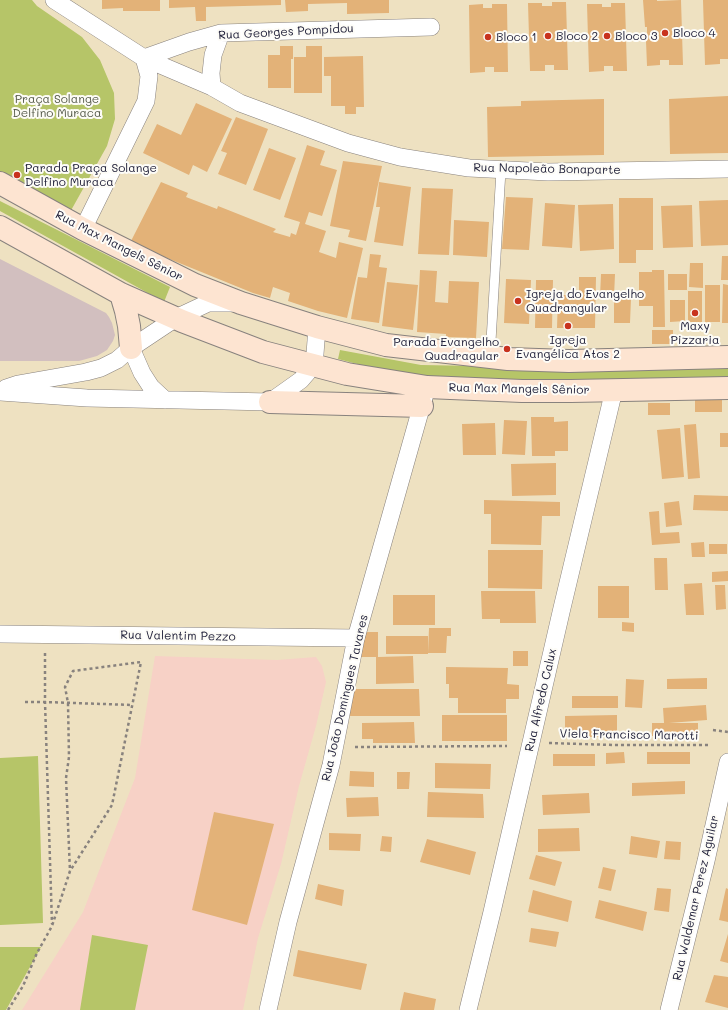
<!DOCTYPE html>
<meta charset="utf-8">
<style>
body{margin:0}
canvas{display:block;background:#eee1c1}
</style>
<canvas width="728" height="1010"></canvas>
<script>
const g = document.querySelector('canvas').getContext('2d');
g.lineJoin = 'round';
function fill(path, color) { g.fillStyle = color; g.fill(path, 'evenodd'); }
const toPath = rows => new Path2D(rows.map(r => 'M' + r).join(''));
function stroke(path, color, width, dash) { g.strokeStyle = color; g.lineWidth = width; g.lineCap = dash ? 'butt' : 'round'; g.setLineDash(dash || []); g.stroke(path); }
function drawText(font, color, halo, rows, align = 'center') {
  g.font = font + ' Mali,sans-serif'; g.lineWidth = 4; g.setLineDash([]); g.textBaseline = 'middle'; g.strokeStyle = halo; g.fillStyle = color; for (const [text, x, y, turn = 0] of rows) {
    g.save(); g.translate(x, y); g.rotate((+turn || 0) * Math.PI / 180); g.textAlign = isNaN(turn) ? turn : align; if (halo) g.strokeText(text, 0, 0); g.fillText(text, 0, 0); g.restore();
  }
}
fill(toPath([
 [155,656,277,660,316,657,322,666,326,682,316,726,299,786,281,864,258,938,243,1010,22,1010,83,912,135,778]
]), '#f7d1c6');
fill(toPath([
 [0,259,106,313,109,317,112,323,115,335,113,341,107,350,97,356,79,361,0,361]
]), '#d2bfbf');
fill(toPath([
 [0,0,32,0,37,6,82,37,100,60,114,93,115,119,107,146,69,214,0,179],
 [0,201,170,287,164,302,0,211],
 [340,350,421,365,596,368,728,369,728,380,478,379,413,375,373,368,338,359],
 [38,756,43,923,0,925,0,758],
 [92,935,148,945,135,1010,80,1010],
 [0,947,41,947,6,1010,0,1010]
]), '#b6c568');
fill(toPath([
 [102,0,160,0,160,11,123,11,123,8,102,9],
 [169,0,281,0,281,5,206,7,206,21,196,21,195,7,169,8],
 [285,0,389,0,389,13,347,14,347,3,308,4,308,11,286,12],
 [643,0,657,0,657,1,681,0,683,65,669,65,669,60,660,60,660,65,647,66,646,41,647,39,647,27,645,27],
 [703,0,728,0,728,59,720,59,720,64,705,65],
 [552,2,566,2,568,70,554,70,554,65,545,65,545,71,530,71,528,3,542,3,542,6,552,6],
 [611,3,625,3,627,71,613,71,613,66,604,66,604,71,589,72,587,4,602,4,602,7,611,7],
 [483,4,483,8,492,8,492,4,507,4,508,72,494,72,494,67,485,67,485,72,470,73,469,5],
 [280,46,293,46,293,59,291,59,291,88,268,88,268,55,280,55],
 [306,46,322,46,322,93,294,93,294,57,306,57],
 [363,56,364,107,356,107,356,114,345,114,345,106,331,106,331,76,324,76,324,57],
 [728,96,728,153,670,154,669,99],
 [604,99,604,155,488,157,487,107,521,106,521,101],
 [196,103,232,119,207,172,193,165,189,175,143,153,157,124,181,135],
 [236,117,268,129,246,185,218,174,227,153,221,151],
 [307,145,325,151,320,165,337,170,322,216,309,212,305,224,326,231,319,252,336,258,339,242,363,248,347,318,318,311,288,301,290,293,273,287,270,298,253,293,162,256,131,241,161,182,188,193,186,197,217,209,218,206,276,229,273,232,290,237,291,233,296,235,300,222,284,217],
 [269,148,296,158,280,200,253,190],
 [343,161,382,166,366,241,348,237,350,230,330,226],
 [379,182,411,187,403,246,374,242,380,207,376,207],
 [422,188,453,189,449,255,418,254],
 [506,197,533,198,529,250,502,249],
 [619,198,653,198,653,250,636,250,636,263,619,263],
 [728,200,728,245,701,246,699,201],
 [545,203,575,205,572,248,542,246],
 [613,204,614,249,580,251,578,205],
 [692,205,693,247,663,248,661,206],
 [454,220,489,222,487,257,453,255],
 [370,254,381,255,379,267,387,268,379,323,351,319,358,277,367,278],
 [722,256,728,256,728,280,721,280],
 [690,263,703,263,703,288,689,287],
 [420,270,437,271,435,302,448,303,449,281,479,282,476,338,446,337,446,334,417,332],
 [652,270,664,270,665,327,653,327,653,306,639,306,639,272,652,272],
 [601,274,615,274,614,297,631,298,630,323,614,323,614,297,600,297],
 [668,274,687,274,687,290,668,290],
 [579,277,596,277,595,328,557,328,558,295,579,295],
 [506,279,531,280,529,324,504,323],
 [536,280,553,280,552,328,535,328],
 [387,282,418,285,413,330,382,326],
 [723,284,728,285,728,323,722,323],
 [705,285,720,285,720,322,705,322],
 [688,291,702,291,702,322,688,322],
 [670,300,685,300,685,321,670,322],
 [652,330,673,330,673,344,652,344],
 [695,399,722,399,722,412,695,412],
 [648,403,670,403,670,415,648,415],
 [531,417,554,417,554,422,568,421,568,451,555,451,555,456,532,456],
 [504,420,527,421,525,455,502,454],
 [495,423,496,455,463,455,462,424],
 [696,424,700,478,688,479,684,425],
 [680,428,684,477,662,479,657,430],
 [720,433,728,433,728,447,720,447],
 [556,463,556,495,512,496,511,464],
 [694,495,728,496,728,511,693,510],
 [484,500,560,502,560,516,542,516,541,545,491,544,491,514,484,514],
 [679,501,682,525,666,527,664,503],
 [659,511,660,533,679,532,680,543,652,545,649,512],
 [704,542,705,557,692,557,691,543],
 [709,544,727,544,727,554,709,554],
 [488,550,543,550,542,589,488,588],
 [654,558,667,558,668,590,655,590],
 [728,571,728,581,712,582,712,572],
 [702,583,704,615,686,615,684,584],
 [715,585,725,585,726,609,716,610],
 [598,586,629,586,629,618,598,618],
 [481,591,535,591,536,623,500,623,500,619,482,619],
 [393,595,435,595,435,625,393,625],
 [622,622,634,623,634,632,622,631],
 [429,628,451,628,451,636,447,636,446,653,428,653],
 [360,632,378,632,378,657,413,656,414,683,376,684,376,657,359,657],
 [386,636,428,636,428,654,386,654],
 [513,651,528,651,528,666,513,666],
 [446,667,508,668,507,684,519,685,519,699,506,699,506,713,458,713,458,698,449,698,449,684,446,684],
 [707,678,707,689,667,689,667,679],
 [626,679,644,680,642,708,625,707],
 [350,689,419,689,420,716,350,716],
 [572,696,618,696,618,708,572,708],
 [706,705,707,720,669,723,698,723,698,736,652,736,652,723,664,723,663,708],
 [442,715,507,715,507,741,442,741],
 [617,715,617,737,565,737,565,716],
 [414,722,415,743,373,743,373,739,362,739,362,723],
 [624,752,625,763,606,764,606,753],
 [647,752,690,752,690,764,647,764],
 [553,754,595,754,595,766,553,766],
 [435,763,491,764,490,789,435,788],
 [350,771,374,772,374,787,349,786],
 [397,772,410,772,409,789,397,789],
 [685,781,685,794,632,796,632,783],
 [428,792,483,794,484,818,427,817],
 [589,793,590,813,543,815,542,795],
 [378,797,379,816,347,817,346,798],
 [214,812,274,824,247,925,192,910],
 [579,828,580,851,538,852,538,829],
 [329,833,361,834,360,851,329,850],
 [382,836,392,837,391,852,380,851],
 [631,836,660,841,657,858,629,854],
 [427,839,476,852,470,875,420,862],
 [666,841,681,842,680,860,664,859],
 [536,855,562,862,555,886,529,879],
 [603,867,616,870,611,891,598,888],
 [318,884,344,890,342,906,315,899],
 [657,888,671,889,669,912,654,910],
 [726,888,728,889,728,922,719,920],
 [533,890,572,901,568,922,528,912],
 [599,900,647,912,643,931,595,918],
 [531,928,559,932,556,947,529,942],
 [728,934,728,963,720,961],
 [298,950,367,964,361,990,293,976],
 [714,975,728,977,728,1008,705,1002],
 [404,992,436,999,434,1010,400,1010]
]), '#e3b278');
const lane = toPath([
 [490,358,501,170]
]);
const street = toPath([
 [54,0,144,58,212,87,240,103,348,143,400,157,469,168,548,172,728,169],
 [144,58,189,42,221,33,431,27],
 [212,87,211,73,213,55,221,33],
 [83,229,146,101,149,76,144,58],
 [131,348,142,373,151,387,165,400],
 [6,388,18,384,86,372,101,368,117,360,131,348,176,318,208,303,235,303],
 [0,392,87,398,270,402,301,380,307,373,312,365,315,354,317,327],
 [0,634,356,638],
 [268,1010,288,922,331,765,356,638,425,394],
 [468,1010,492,912,562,608,614,390],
 [669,1010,706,861,728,762]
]);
const secondary = toPath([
 [0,183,83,229,195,285,241,303,317,327,386,345,508,359,569,361,728,357],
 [0,227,121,294,182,321,263,352,347,374,427,387,522,391,571,391,728,388],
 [121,294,126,311,129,326,131,348],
 [270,402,422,406]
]);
stroke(lane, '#88827e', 10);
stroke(street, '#88827e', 18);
stroke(secondary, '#88827e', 24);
stroke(toPath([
 [45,653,45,702,52,924],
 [25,702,45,702,132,705],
 [713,730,728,732],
 [549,743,613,745,709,745],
 [355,747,507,746],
 [8,1010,23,986,37,953,52,926,70,871,112,805,141,662,73,671,65,687,68,703,69,757,66,778,70,871]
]), '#88827e', 2.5, [3, 3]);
stroke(lane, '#fff', 9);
stroke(street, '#fff', 17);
stroke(secondary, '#fde4d1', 22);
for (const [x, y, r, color] of [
 [665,33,4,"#c8321e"],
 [548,36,4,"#c8321e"],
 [607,36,4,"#c8321e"],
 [488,37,4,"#c8321e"],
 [17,175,4,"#c8321e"],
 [518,301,4,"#c8321e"],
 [695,313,4,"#c8321e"],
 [568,326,4,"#c8321e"],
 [507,349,4,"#c8321e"]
]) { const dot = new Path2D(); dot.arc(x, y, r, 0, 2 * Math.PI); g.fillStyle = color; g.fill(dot); stroke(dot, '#fdfcf7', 1.5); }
drawText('12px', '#22223b', '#fdfcf7', [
 ["Rua Georges Pompidou",286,32,-3],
 ["Rua Napoleão Bonaparte",547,169,1],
 ["Rua Max Mangels Sênior",119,246,27],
 ["Rua Max Mangels Sênior",519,389,1],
 ["Rua Valentim Pezzo",178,636,1],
 ["Rua João Domingues Tavares",345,698,-77],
 ["Rua Alfredo Calux",541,700,-77],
 ["Viela Francisco Marotti",629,735,1],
 ["Rua Waldemar Perez Aguilar",696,898,-77]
]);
drawText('12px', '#22223b', '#fdfcf7', [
 ["Bloco 4",673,33],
 ["Bloco 2",556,36],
 ["Bloco 3",615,36],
 ["Bloco 1",496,37],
 ["Parada Praça Solange",25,168],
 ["Delfino Muraca",25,182],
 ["Igreja do Evangelho",526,294],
 ["Quadrangular",526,308],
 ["Maxy",695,326,"center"],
 ["Pizzaria",695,340,"center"],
 ["Igreja",568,340,"center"],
 ["Evangélica Atos 2",568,354,"center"],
 ["Parada Evangelho",499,342,"right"],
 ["Quadragular",499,356,"right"]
], 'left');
drawText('12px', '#565b4b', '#fdfcf7', [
 ["Praça Solange",57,99],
 ["Delfino Muraca",57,113]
]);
</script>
